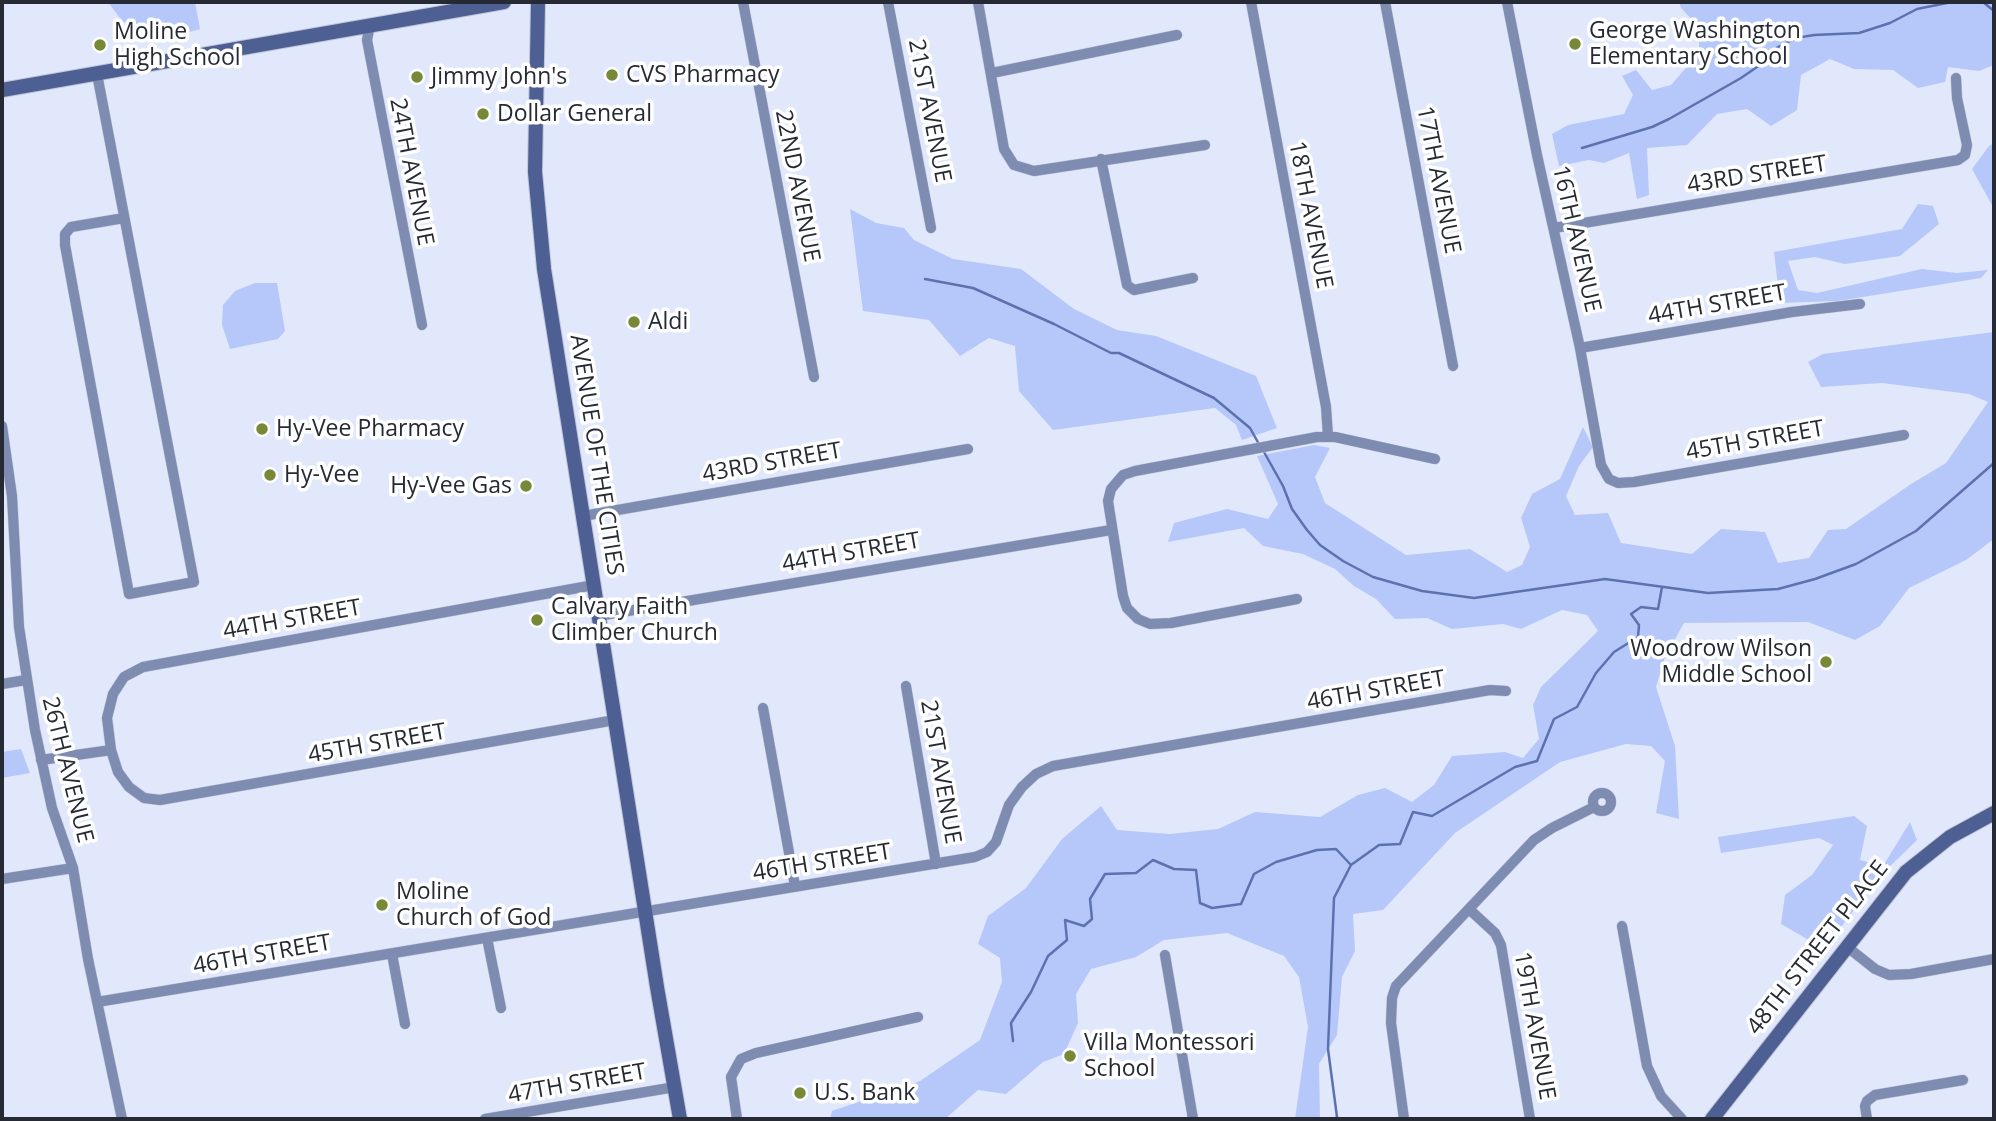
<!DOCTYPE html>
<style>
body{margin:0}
#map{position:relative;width:1996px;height:1121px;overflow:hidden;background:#e1e8fb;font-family:"Open Sans",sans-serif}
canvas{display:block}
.frame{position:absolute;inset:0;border:4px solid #262a35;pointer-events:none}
</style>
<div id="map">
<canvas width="1996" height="1121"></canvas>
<div class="frame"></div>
</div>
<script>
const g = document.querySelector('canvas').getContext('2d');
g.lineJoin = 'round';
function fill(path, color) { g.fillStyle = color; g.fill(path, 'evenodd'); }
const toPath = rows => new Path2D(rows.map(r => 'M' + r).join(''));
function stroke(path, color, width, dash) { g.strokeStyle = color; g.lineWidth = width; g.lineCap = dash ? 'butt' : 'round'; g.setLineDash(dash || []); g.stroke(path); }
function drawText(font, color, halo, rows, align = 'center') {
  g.font = font + ' "Open Sans",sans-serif'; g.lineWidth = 7; g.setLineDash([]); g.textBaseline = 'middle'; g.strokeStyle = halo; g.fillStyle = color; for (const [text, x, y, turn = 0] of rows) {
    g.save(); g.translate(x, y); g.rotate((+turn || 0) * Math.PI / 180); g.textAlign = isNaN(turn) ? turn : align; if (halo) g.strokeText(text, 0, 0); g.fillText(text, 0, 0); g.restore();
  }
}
fill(toPath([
 [108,2,195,2,200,29,175,36,163,37,147,34,122,21],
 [1679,2,1994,2,1994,65,1979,71,1948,67,1945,82,1918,88,1893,70,1854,69,1830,59,1801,75,1797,110,1771,126,1747,109,1717,114,1687,145,1647,148,1649,195,1637,199,1629,153,1604,163,1589,160,1559,166,1552,134,1568,125,1624,114,1633,95,1622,76,1636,70,1652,90,1671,85,1699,53,1699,27,1681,8],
 [1994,143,1994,207,1993,207,1972,169,1989,146],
 [1918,204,1933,206,1939,224,1900,256,1845,264,1815,257,1788,261,1798,290,1817,293,1922,269,1957,273,1988,270,1981,278,1838,301,1780,303,1774,252,1902,229],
 [850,209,876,223,904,228,914,240,953,259,1021,269,1074,309,1117,330,1156,336,1256,376,1277,428,1242,440,1236,425,1215,408,1053,430,1019,391,1015,346,989,338,960,356,929,320,863,311],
 [255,283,277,283,285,331,278,339,230,349,222,325,223,305,235,291],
 [1994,332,1994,539,1966,560,1909,588,1880,626,1855,640,1808,622,1684,623,1665,657,1656,687,1675,746,1679,819,1656,813,1665,761,1651,746,1626,744,1560,762,1455,833,1383,910,1353,914,1355,951,1342,977,1337,1035,1319,1064,1320,1119,1295,1119,1308,1027,1299,977,1284,956,1227,933,1164,940,1136,957,1091,969,1076,994,1078,1023,1064,1054,1043,1062,1006,1094,978,1090,945,1119,830,1119,832,1111,920,1081,980,1040,1002,982,1000,958,978,944,988,916,1026,888,1062,839,1101,806,1117,830,1170,834,1218,829,1255,812,1320,817,1358,795,1385,788,1412,802,1434,785,1452,756,1505,752,1523,758,1539,739,1533,705,1541,687,1598,631,1587,615,1562,610,1521,629,1503,624,1452,629,1427,618,1395,619,1376,599,1354,586,1335,569,1303,554,1263,546,1244,528,1168,542,1174,523,1227,509,1268,519,1278,504,1257,456,1314,445,1330,448,1315,477,1325,503,1406,555,1470,549,1507,572,1522,565,1530,547,1521,518,1532,494,1560,479,1583,427,1593,447,1579,466,1566,496,1575,515,1608,513,1621,543,1692,554,1721,529,1765,532,1778,563,1809,558,1828,530,1846,529,1911,484,1946,463,1988,402,1969,394,1882,383,1821,387,1808,362,1823,354],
 [21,749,30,773,2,778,2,752],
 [1854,816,1867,826,1860,860,1883,866,1910,822,1917,840,1880,876,1828,944,1807,939,1781,924,1785,895,1812,875,1833,845,1819,838,1721,853,1718,837]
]), '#b6c8fa');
stroke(toPath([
 [1983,2,1994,11],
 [1582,148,1652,127,1669,119,1741,78,1757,67,1778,47,1796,38,1814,35,1859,33,1890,23,1917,9,1952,2],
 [925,279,973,288,1054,324,1111,353,1119,353,1214,398,1250,428,1260,446],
 [1264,452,1283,486,1292,509,1307,530,1320,545,1343,561,1373,577,1422,591,1474,598,1605,579,1708,593,1778,589,1815,579,1856,564,1916,531,1994,463],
 [1013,1041,1011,1023,1031,992,1048,956,1067,940,1065,920,1084,926,1092,919,1090,899,1105,874,1136,873,1153,860,1174,869,1196,870,1200,903,1212,908,1241,904,1254,874,1276,862,1317,850,1336,849,1351,865],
 [1335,1119,1337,1117,1328,1049,1334,898,1351,865,1379,845,1400,844,1413,812,1432,816,1515,767,1537,761,1554,719,1577,707,1596,673,1614,652,1638,637,1639,625,1631,614,1641,607,1658,609,1662,587]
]), '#5d71af', 2.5);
const street = toPath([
 [743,2,814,377],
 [888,2,931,228],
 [978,2,1004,149,1014,165,1034,171,1205,145],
 [1251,2,1326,407,1328,436],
 [1385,2,1453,366],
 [1507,2,1537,155,1580,348,1601,465,1609,479,1618,483,1634,482,1904,435],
 [370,25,367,40,422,325],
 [992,73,1177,35],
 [97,74,194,582,129,594,65,245,65,234,71,227,124,218],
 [1101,159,1127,285,1134,290,1193,278],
 [1554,228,1958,160,1965,155,1967,145,1957,98,1956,78],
 [1580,348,1792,312,1860,304],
 [2,426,12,496,19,627,35,730,52,808,73,868,88,959,122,1119],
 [583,516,968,449],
 [594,585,143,667,124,677,113,694,107,718,111,750,118,772,129,787,144,798,160,800,615,720],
 [1297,599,1171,623,1150,624,1138,619,1127,608,1123,596,1108,501,1111,489,1123,475,1135,471,1317,437,1335,437,1435,459],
 [598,616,1111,530],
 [2,684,26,680],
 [906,686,936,864],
 [763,708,795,886],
 [41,760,111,750],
 '1593 802a9 9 0 1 1 18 0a9 9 0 1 1-18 0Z',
 [2,879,73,868],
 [1470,910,1495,933,1501,945,1530,1119],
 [1622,926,1647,1066,1661,1096,1682,1119],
 [487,938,501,1008],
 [1846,946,1875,969,1889,975,1911,974,1994,959],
 [392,954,405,1024],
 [1165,955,1193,1119],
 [97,1002,975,857,987,852,996,842,1009,805,1022,787,1036,774,1053,766,1490,690,1506,691],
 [485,1119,675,1087],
 [737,1119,731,1077,741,1059,756,1053,918,1017],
 [1404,1119,1391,1023,1392,998,1396,986,1534,840,1552,828,1594,807],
 [1867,1119,1865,1106,1867,1101,1875,1095,1963,1080]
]);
const secondary = toPath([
 [538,2,535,172,544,269,657,987,680,1119],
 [2,90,504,2],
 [1712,1119,1906,872,1950,837,1994,813]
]);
stroke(street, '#bfc6d7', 11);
stroke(secondary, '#bfc6d7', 16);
stroke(street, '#7f8cb1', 10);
stroke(secondary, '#4e5f94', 14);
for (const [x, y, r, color] of [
 [1575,44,7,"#778837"],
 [100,45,7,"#778837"],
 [612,75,7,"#778837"],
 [417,77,7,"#778837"],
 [483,114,7,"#778837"],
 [634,322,7,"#778837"],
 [262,429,7,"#778837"],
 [270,475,7,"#778837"],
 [526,486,7,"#778837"],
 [537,620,7,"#778837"],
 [1826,662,7,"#778837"],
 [382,905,7,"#778837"],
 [1070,1056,7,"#778837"],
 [800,1093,7,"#778837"]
]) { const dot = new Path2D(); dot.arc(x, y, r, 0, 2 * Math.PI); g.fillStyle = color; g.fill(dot); stroke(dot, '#fff', 2.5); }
drawText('23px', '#262a35', '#fff', [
 ["George Washington",1589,31],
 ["Elementary School",1589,57],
 ["Moline",114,32],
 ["High School",114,58],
 ["CVS Pharmacy",626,75],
 ["Jimmy John's",431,77],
 ["Dollar General",497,114],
 ["Aldi",648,322],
 ["Hy-Vee Pharmacy",276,429],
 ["Hy-Vee",284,475],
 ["Hy-Vee Gas",512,486,"right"],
 ["Calvary Faith",551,607],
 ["Climber Church",551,633],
 ["Woodrow Wilson",1812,649,"right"],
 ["Middle School",1812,675,"right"],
 ["Moline",396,892],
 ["Church of God",396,918],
 ["Villa Montessori",1084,1043],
 ["School",1084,1069],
 ["U.S. Bank",814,1093]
], 'left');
drawText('23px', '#262a35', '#fff', [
 ["21ST AVENUE",929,111,79],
 ["24TH AVENUE",411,172,79],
 ["43RD STREET",1757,175,-9],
 ["17TH AVENUE",1438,180,79],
 ["22ND AVENUE",797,186,79],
 ["18TH AVENUE",1310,215,79],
 ["16TH AVENUE",1576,239,77],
 ["44TH STREET",1717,305,-10],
 ["45TH STREET",1755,441,-10],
 ["AVENUE OF THE CITIES",596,455,81],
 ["43RD STREET",772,463,-10],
 ["44TH STREET",851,553,-10],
 ["44TH STREET",292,620,-10],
 ["46TH STREET",1376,691,-10],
 ["45TH STREET",377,744,-10],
 ["26TH AVENUE",67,770,76],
 ["21ST AVENUE",940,772,80],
 ["46TH STREET",822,863,-9],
 ["48TH STREET PLACE",1818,948,-52],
 ["46TH STREET",262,955,-10],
 ["19TH AVENUE",1534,1026,80],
 ["47TH STREET",577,1084,-10]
]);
</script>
